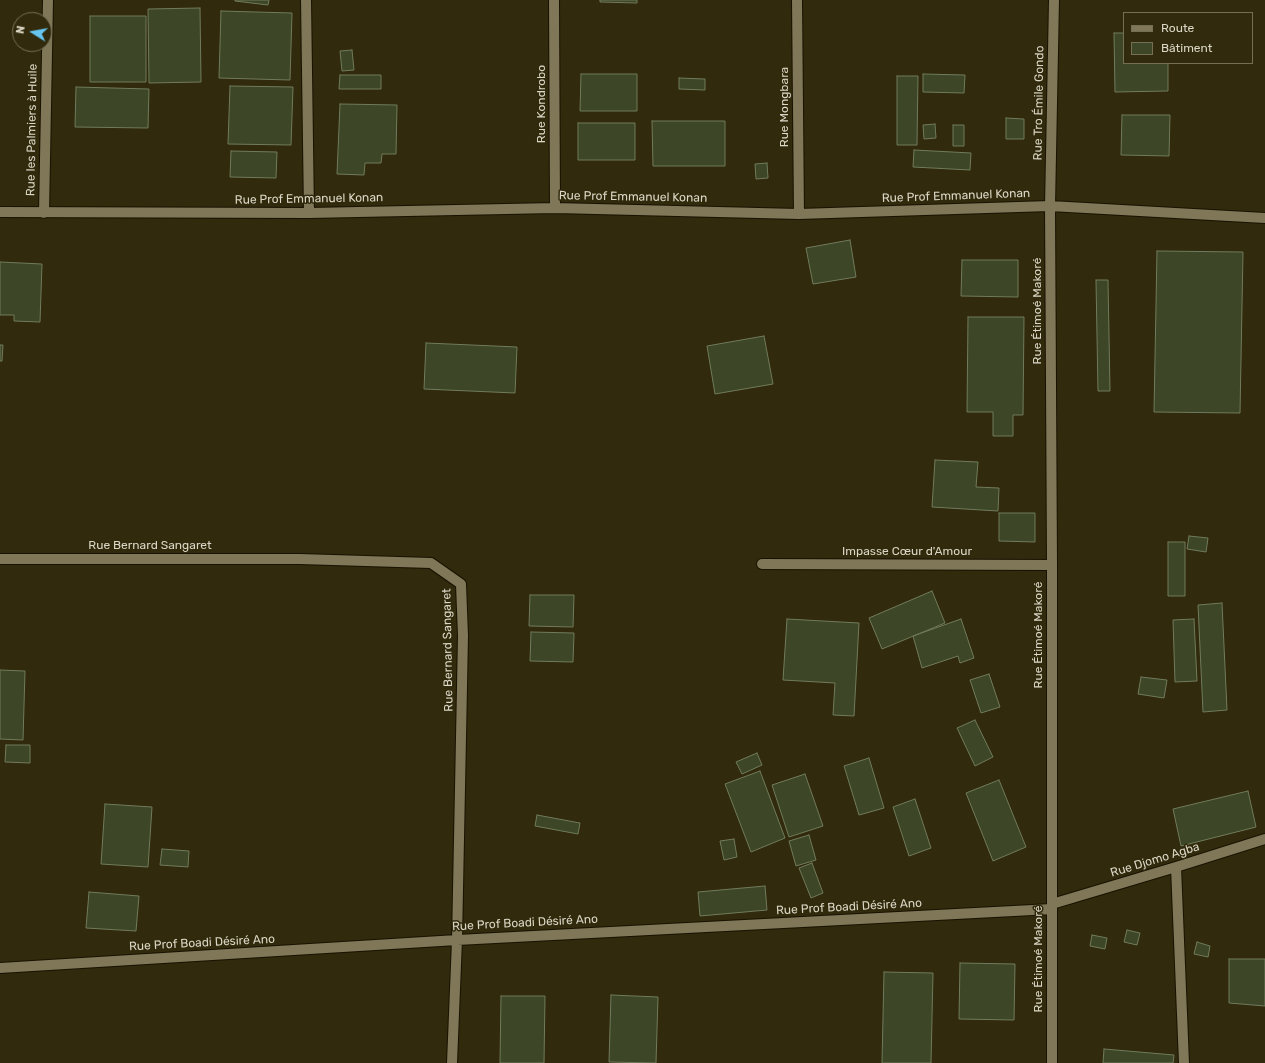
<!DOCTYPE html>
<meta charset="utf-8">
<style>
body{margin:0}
#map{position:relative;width:1265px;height:1063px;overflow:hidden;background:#312a0c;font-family:Rubik,sans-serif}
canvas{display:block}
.legend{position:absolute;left:1123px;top:12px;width:130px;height:52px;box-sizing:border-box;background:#312a0c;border:1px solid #756f56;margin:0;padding:5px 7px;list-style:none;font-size:12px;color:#dbd7c6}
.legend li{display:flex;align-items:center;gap:8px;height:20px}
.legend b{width:20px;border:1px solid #756f56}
.north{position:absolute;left:12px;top:12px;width:40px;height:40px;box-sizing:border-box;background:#312a0c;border:1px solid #756f56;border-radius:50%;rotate:281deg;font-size:11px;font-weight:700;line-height:16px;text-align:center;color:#dbd7c6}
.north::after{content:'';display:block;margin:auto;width:14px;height:18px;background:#65c5ee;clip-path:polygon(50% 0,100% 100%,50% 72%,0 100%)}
</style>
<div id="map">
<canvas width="1265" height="1063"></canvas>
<ul class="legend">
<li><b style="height:5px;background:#7f7758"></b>Route</li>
<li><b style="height:11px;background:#3d4727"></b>Bâtiment</li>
</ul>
<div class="north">N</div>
</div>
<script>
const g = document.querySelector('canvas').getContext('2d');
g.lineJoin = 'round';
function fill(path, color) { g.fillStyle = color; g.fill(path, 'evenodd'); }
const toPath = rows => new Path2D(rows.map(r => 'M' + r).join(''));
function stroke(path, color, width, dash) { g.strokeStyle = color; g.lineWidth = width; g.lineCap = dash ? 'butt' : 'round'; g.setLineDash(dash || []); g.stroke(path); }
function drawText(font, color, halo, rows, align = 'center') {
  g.font = font + ' Rubik,sans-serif'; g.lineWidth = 3; g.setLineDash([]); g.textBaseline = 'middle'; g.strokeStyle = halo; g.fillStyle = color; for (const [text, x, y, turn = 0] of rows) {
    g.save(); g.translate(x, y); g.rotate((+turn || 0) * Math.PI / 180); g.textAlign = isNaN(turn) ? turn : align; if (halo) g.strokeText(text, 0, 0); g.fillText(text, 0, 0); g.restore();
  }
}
const building = toPath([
 [235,0,269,0,268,5,235,1,235,0],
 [600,0,637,0,637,3,600,2,600,0],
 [200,8,201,82,149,83,148,9,200,8],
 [221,11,292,13,290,80,219,78,221,11],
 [90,16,146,16,146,82,90,82,90,16],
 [1114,33,1124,33,1124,63,1168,63,1168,91,1115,92,1114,33],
 [352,50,354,70,342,71,340,51,352,50],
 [581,74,637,74,637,111,580,111,581,74],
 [923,74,965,75,964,93,923,92,923,74],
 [340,75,381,75,381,89,339,89,340,75],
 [897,76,918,76,917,145,897,145,897,76],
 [679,78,705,79,705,90,679,89,679,78],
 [230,86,293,87,291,145,228,144,230,86],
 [76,87,149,89,148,128,75,127,76,87],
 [340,104,397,105,396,154,382,154,381,163,365,163,364,175,337,174,340,104],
 [1122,115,1170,115,1169,156,1121,155,1122,115],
 [1006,118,1024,119,1024,139,1006,139,1006,118],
 [652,121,725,121,725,166,653,166,652,121],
 [578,123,635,123,635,160,578,160,578,123],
 [935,124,936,138,924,139,923,125,935,124],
 [953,125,964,125,964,146,953,146,953,125],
 [914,150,971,153,970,170,913,167,914,150],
 [231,151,277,152,276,178,230,177,231,151],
 [767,163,768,178,756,179,755,164,767,163],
 [850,240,856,277,813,284,806,248,850,240],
 [1157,251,1243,252,1240,413,1154,412,1157,251],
 [962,260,1018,260,1018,297,961,296,962,260],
 [0,262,42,264,40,322,14,321,14,315,0,315,0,262],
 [1096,280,1108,280,1110,391,1098,391,1096,280],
 [968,317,1024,317,1023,415,1013,415,1013,436,993,436,993,412,967,412,968,317],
 [764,336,773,384,715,394,707,346,764,336],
 [426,343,517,347,515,393,424,389,426,343],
 [0,345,3,345,2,361,0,361,0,345],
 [935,460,978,462,976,487,999,488,998,511,932,507,935,460],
 [999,513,1035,513,1035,542,999,541,999,513],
 [1189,536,1208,538,1206,552,1187,549,1189,536],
 [1168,542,1185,542,1185,596,1168,596,1168,542],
 [932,591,945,623,882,649,869,618,932,591],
 [530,595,574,595,573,627,529,626,530,595],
 [1222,603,1227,710,1203,712,1198,605,1222,603],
 [787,619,859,623,854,716,833,715,835,683,783,680,787,619],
 [961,619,974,658,960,663,958,656,922,668,913,636,961,619],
 [1194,619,1197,681,1175,682,1173,620,1194,619],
 [531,632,574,633,573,662,530,661,531,632],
 [0,670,25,671,23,740,0,739,0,670],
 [989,674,1000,707,981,713,970,680,989,674],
 [1141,677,1167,680,1164,698,1138,694,1141,677],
 [975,720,993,757,975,766,957,728,975,720],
 [6,745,30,745,30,763,5,762,6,745],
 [757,753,762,765,742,774,736,762,757,753],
 [869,758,884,808,859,815,844,766,869,758],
 [760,771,785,838,751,852,725,784,760,771],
 [805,774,823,826,789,837,772,785,805,774],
 [999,780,1026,847,993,861,966,793,999,780],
 [1248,791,1256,827,1181,846,1173,809,1248,791],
 [915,799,931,848,909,856,893,807,915,799],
 [105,804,152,807,148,867,101,864,105,804],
 [537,815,580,823,578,834,535,826,537,815],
 [809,835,816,860,796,866,789,841,809,835],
 [734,839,737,857,724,860,720,841,734,839],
 [162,849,189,851,188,867,160,865,162,849],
 [812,863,823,893,811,898,799,868,812,863],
 [765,886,767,910,700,916,698,892,765,886],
 [89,892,139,896,136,931,86,928,89,892],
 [1127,930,1140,933,1137,945,1124,942,1127,930],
 [1092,935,1107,938,1105,949,1090,946,1092,935],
 [1197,942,1210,946,1208,957,1194,954,1197,942],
 [1229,959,1265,959,1265,1006,1229,1003,1229,959],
 [960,963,1015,964,1014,1020,959,1019,960,963],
 [884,972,933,973,931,1063,882,1063,884,972],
 [611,995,658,997,656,1063,609,1062,611,995],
 [501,996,545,996,544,1063,500,1063,501,996],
 [1104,1049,1174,1055,1173,1063,1103,1063,1104,1049]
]);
fill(building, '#3d4727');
stroke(building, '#717b5d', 1);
const minor = toPath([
 [306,0,309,213],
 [554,0,555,208],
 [797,0,799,214],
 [0,212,309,213,555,208,799,214,1050,206,1265,218],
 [44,213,48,0],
 [0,559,300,559,431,563,461,584,463,636,457,940,452,1063],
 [762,564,1052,565],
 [1176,867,1184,1063],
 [1052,904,1176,867,1265,839],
 [0,968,457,940,1052,909],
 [1052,1063,1052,565,1050,206,1054,0]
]);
stroke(minor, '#191200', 12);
stroke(minor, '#7f7758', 10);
drawText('12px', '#dbd7c6', '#312a0c', [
 ["Rue Tro Émile Gondo",1039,103,-89],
 ["Rue Kondrobo",542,104,-90],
 ["Rue Mongbara",785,107,-90],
 ["Rue les Palmiers à Huile",32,130,-89],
 ["Rue Prof Emmanuel Konan",956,196,-2],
 ["Rue Prof Emmanuel Konan",633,197,1],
 ["Rue Prof Emmanuel Konan",309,199,-1],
 ["Rue Étimoé Makoré",1038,311,-90],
 ["Rue Bernard Sangaret",150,546],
 ["Impasse Cœur d'Amour",907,552],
 ["Rue Étimoé Makoré",1039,635,-90],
 ["Rue Bernard Sangaret",448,650,-91],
 ["Rue Djomo Agba",1155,860,-17],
 ["Rue Prof Boadi Désiré Ano",849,907,-3],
 ["Rue Prof Boadi Désiré Ano",525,923,-3],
 ["Rue Prof Boadi Désiré Ano",202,943,-3],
 ["Rue Étimoé Makoré",1039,959,-90]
]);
</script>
